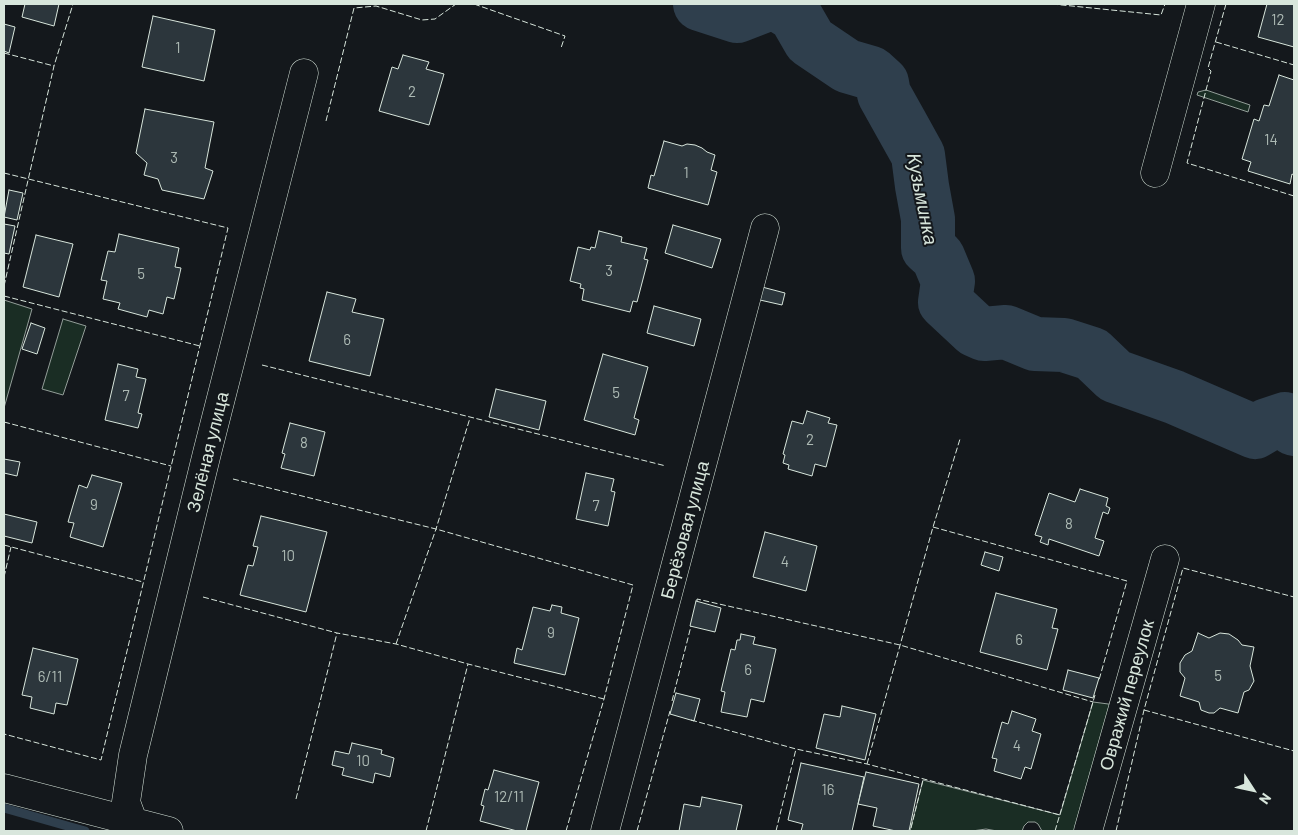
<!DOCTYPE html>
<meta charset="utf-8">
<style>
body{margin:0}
#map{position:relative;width:1298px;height:835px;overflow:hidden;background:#14181c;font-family:Barlow,sans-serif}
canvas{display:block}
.frame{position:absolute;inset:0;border:5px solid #d8e6dc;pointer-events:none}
.north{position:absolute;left:1228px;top:765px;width:50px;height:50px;-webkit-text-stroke:4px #14181c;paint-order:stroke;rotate:125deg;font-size:14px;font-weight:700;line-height:20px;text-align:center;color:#d8e6dc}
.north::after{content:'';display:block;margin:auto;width:18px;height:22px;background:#d8e6dc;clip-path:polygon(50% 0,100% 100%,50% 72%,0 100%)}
</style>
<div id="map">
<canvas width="1298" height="835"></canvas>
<div class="frame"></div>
<div class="north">N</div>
</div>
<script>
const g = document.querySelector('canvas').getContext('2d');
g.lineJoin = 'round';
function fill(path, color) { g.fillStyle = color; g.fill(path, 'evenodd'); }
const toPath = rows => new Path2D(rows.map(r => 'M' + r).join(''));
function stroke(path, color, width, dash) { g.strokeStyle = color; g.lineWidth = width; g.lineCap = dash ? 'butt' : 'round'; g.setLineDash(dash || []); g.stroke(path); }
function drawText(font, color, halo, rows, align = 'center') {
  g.font = font + ' Barlow,sans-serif'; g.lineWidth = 4; g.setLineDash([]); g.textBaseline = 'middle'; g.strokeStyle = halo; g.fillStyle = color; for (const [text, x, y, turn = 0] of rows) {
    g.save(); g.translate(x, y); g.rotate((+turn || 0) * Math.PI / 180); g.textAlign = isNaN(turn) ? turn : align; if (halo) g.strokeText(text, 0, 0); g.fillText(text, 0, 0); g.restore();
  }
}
const green = toPath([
 [1206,90,1250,105,1248,112,1197,95,1198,92,1206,90],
 [4,300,32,309,4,408,4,300],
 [63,319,86,326,63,395,42,389,63,319],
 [1093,702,1116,705,1081,831,1042,831,1038,824,1035,822,1028,822,1024,826,1022,831,997,831,986,829,972,831,910,831,923,780,1060,815,1093,702]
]);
fill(green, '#1a2d24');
stroke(green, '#939e99', 1);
stroke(toPath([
 [4,808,85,831]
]), '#2f3f4d', 9);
stroke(toPath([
 [700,4,737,16,768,4],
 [777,4,795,15,810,41,847,66,871,73,882,83,884,94,903,128,918,155,922,186,928,219,928,248,938,257,948,281,945,302,975,330,984,334,1006,332,1035,344,1064,345,1092,354,1115,376,1174,397,1255,432,1267,425,1285,419,1294,429]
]), '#2f3f4d', 54);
const building = toPath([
 [25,4,59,4,54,26,22,17,25,4],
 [1267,4,1294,4,1294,47,1258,37,1267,4],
 [153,16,215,30,204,81,142,67,153,16],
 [4,24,15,27,9,53,4,51,4,24],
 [403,55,429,62,426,69,444,74,429,125,379,111,392,67,398,69,403,55],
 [1279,75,1294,80,1294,175,1292,174,1290,184,1248,171,1251,162,1242,159,1254,119,1259,121,1264,105,1269,106,1279,75],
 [145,109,214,122,205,168,213,171,204,199,162,190,158,179,144,175,147,163,136,153,145,109],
 [664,141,682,146,687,144,695,145,702,148,707,152,715,155,711,170,717,172,708,205,648,188,651,175,654,176,664,141],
 [9,190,23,193,17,220,4,217,9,190],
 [4,224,15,226,9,254,4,253,4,224],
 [673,225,721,239,712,268,665,253,673,225],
 [599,231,622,237,621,242,647,248,644,259,648,260,637,302,633,301,630,312,582,300,584,289,580,288,581,284,570,281,578,247,590,250,591,247,595,248,599,231],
 [119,234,179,248,175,267,181,268,174,299,167,297,163,314,149,310,147,317,118,309,120,303,103,299,107,281,101,280,108,251,115,252,119,234],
 [36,235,73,244,59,297,23,287,36,235],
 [762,287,785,293,782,305,760,300,762,287],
 [327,292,356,299,352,312,384,319,370,376,309,361,327,292],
 [654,306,701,319,694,346,647,333,654,306],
 [31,323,45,328,37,354,22,349,31,323],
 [603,354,648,367,634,418,639,420,635,435,584,420,603,354],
 [118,364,138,369,136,377,146,379,138,413,142,414,138,428,105,420,118,364],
 [496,389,546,401,539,430,489,417,496,389],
 [807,411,830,418,828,423,837,425,826,467,815,464,812,476,788,469,789,465,783,463,785,455,783,454,792,421,803,424,807,411],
 [290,423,325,432,314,476,281,468,285,454,282,453,290,423],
 [4,459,20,462,17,476,4,473,4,459],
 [586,473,614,479,611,491,615,492,608,526,576,519,586,473],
 [92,475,122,483,103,547,70,537,74,523,68,522,79,485,87,488,92,475],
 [1080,489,1108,498,1106,506,1110,508,1108,514,1103,512,1095,538,1104,541,1099,556,1049,539,1048,545,1040,542,1042,537,1035,535,1049,493,1075,502,1080,489],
 [4,514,37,522,32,543,4,536,4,514],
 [261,516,327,532,306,612,240,595,248,565,253,566,258,547,253,546,261,516],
 [765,532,817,546,806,591,753,577,765,532],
 [985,552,1003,557,999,571,981,565,985,552],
 [996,593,1057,609,1052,628,1058,629,1047,670,980,652,996,593],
 [696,601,721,608,715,632,690,626,696,601],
 [552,605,562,607,561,613,579,618,565,675,514,663,517,648,522,650,533,607,550,611,552,605],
 [1198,633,1209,638,1220,633,1229,634,1238,640,1242,645,1254,647,1250,666,1254,681,1249,690,1244,692,1238,713,1220,708,1214,713,1209,713,1201,710,1199,702,1180,696,1185,678,1180,672,1180,663,1185,655,1192,651,1198,633],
 [741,634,755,637,753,644,776,649,764,702,751,699,747,717,721,712,725,692,721,691,731,649,735,650,737,640,740,640,741,634],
 [33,648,78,659,67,705,56,703,54,714,30,708,32,697,22,695,33,648],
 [1068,670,1099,678,1093,698,1063,690,1068,670],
 [676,693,700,699,694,721,670,714,676,693],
 [842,706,876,714,865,760,816,748,824,714,840,717,842,706],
 [1012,711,1036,719,1032,731,1041,734,1031,769,1025,767,1021,779,994,771,997,759,992,758,1002,722,1008,724,1012,711],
 [352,743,382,750,381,754,394,758,390,777,375,773,373,783,342,775,344,768,332,765,335,751,349,754,352,743],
 [801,763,864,777,852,831,801,831,803,824,788,820,801,763],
 [494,770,539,782,526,831,517,831,480,821,484,806,481,805,485,789,488,790,494,770],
 [866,772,919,784,909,831,896,831,873,826,877,808,858,804,866,772],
 [702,797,742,805,736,831,679,831,684,804,700,807,702,797]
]);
fill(building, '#2c363c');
stroke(building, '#d8e6dc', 1);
const street = toPath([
 [1155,173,1201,4],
 [4,788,169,831],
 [131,831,133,821,126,802,133,755,207,453,304,73],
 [605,831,765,228],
 [1088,831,1165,559]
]);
stroke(street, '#d8e6dc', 29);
stroke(street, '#14181c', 28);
stroke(toPath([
 [474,4,565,36,561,48],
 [1052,4,1161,15,1165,4],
 [1226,4,1208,68,1211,71,1187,163,1294,196],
 [1216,42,1294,65],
 [4,53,54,66],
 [326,121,354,8,376,6,422,20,435,19,456,4],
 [4,173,228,228,101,760,4,734],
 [4,286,54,66,73,4],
 [4,296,200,346],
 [262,365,666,466],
 [4,422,171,466],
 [233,479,436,529,633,585,604,699,566,831],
 [933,527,1127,581,1099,680],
 [4,545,143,582],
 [4,577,11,547],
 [203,597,337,633,396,644,468,664,604,699],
 [697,601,697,599,900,645,1093,702],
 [396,644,436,529,470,418],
 [672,701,691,626],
 [1144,710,1294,751],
 [691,720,796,749,867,764,1060,815],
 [867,764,933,527,960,439],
 [296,799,337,633],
 [911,828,923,780],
 [426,831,468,664],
 [637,831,670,711],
 [776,831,796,749],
 [1055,831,1095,695],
 [1116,831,1144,710,1183,568,1294,597]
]), '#d8e6dc', 1, [6, 2.5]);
drawText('15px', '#adbab4', null, [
 ["12",1278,20],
 ["1",178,48],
 ["2",412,92],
 ["14",1271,140],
 ["3",174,158],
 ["1",686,173],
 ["3",609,271],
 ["5",141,274],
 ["6",347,340],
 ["5",616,393],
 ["7",126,396],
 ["2",810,440],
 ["8",304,443],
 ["9",94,505],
 ["7",596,506],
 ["8",1069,524],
 ["10",288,556],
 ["4",785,562],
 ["9",551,633],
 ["6",1019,640],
 ["6",748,670],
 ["5",1218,676],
 ["6/11",50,677],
 ["4",1017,746],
 ["10",363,761],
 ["16",828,790],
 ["12/11",509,797]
]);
drawText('18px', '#d8e6dc', '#14181c', [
 ["Зелёная улица",208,452,-76],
 ["Берёзовая улица",685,530,-75],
 ["Овражий переулок",1127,695,-74]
]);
drawText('italic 19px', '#d8e6dc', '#14181c', [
 ["Кузьминка",922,199,79]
]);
</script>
